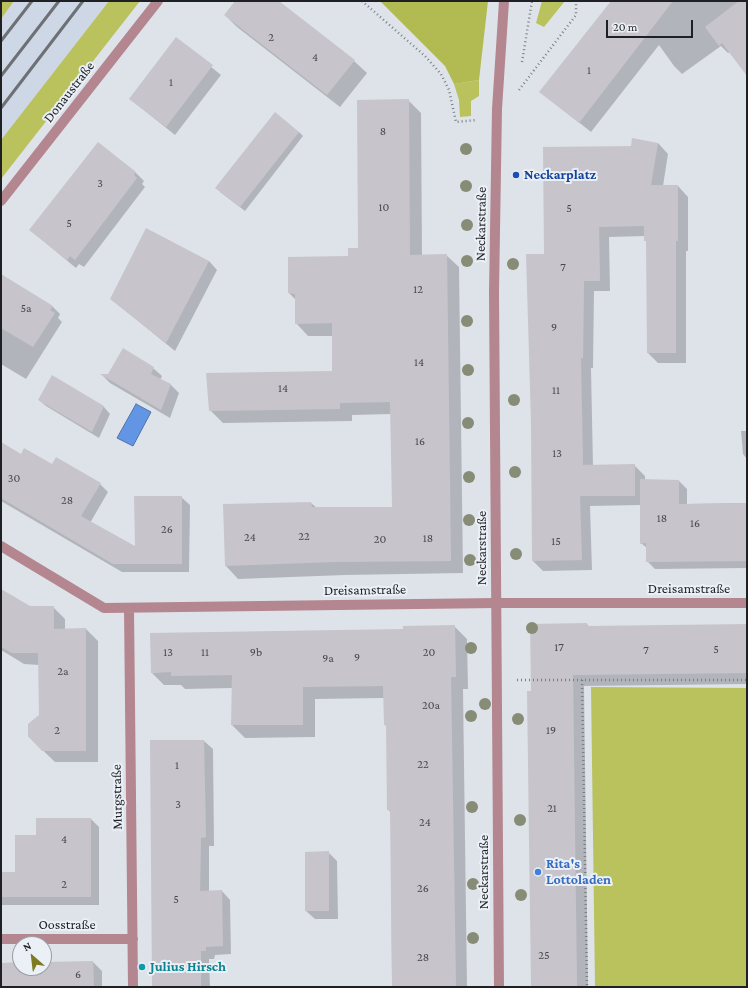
<!DOCTYPE html>
<meta charset="utf-8">
<style>
body{margin:0}
#map{position:relative;width:748px;height:988px;overflow:hidden;background:#dee3ea;font-family:"Crimson Pro",serif}
canvas{display:block}
.frame{position:absolute;inset:0;border:2px solid #1e2023;pointer-events:none}
.north{position:absolute;left:12px;top:936px;width:40px;height:40px;box-sizing:border-box;background:#ebf0f7;border:1px solid #999da2;border-radius:50%;rotate:332deg;font-size:11px;font-weight:700;line-height:16px;text-align:center;color:#1e2023}
.north::after{content:'';display:block;margin:auto;width:14px;height:18px;background:#7d7a21;clip-path:polygon(50% 0,100% 100%,50% 72%,0 100%)}
.scale{position:absolute;left:606px;top:20px;width:87px;height:18px;box-sizing:border-box;border:2px solid #1e2023;border-top:0;padding-left:5px;font-size:12px;line-height:14px;white-space:nowrap;color:#1e2023;-webkit-text-stroke:3px #ebf0f7;paint-order:stroke}
</style>
<div id="map">
<canvas width="748" height="988"></canvas>
<div class="frame"></div>
<div class="north">N</div>
<div class="scale">20 m</div>
</div>
<script>
const g = document.querySelector('canvas').getContext('2d');
g.lineJoin = 'round';
function fill(path, color) { g.fillStyle = color; g.fill(path, 'evenodd'); }
const toPath = rows => new Path2D(rows.map(r => 'M' + r).join(''));
function stroke(path, color, width, dash) { g.strokeStyle = color; g.lineWidth = width; g.lineCap = dash ? 'butt' : 'round'; g.setLineDash(dash || []); g.stroke(path); }
function drawText(font, color, halo, rows, align = 'center') {
  g.font = font + ' "Crimson Pro",serif'; g.lineWidth = 4; g.setLineDash([]); g.textBaseline = 'middle'; g.strokeStyle = halo; g.fillStyle = color; for (const [text, x, y, turn = 0] of rows) {
    g.save(); g.translate(x, y); g.rotate((+turn || 0) * Math.PI / 180); g.textAlign = isNaN(turn) ? turn : align; if (halo) g.strokeText(text, 0, 0); g.fillText(text, 0, 0); g.restore();
  }
}
fill(toPath([
 [14,1,109,1,1,140,1,19]
]), '#ced7e5');
fill(toPath([
 [1,1,14,1,1,19],
 [109,1,140,1,1,179,1,140],
 [542,1,565,1,544,27,536,23],
 [479,80,479,96,471,101,471,116,460,117,459,100,454,84],
 [591,687,747,688,747,987,595,987]
]), '#b9c25d');
fill(toPath([
 [380,1,488,1,479,80,454,84,445,66]
]), '#b2bb52');
const water = toPath([
 [136,404,151,412,133,446,117,438,136,404]
]);
fill(water, '#6295e4');
stroke(water, '#4e72aa', 1);
fill(toPath([
 [236,1,278,1,354,61,367,73,340,107,237,27,225,15],
 [612,1,747,1,747,74,730,52,728,53,721,46,682,74,674,66,659,45,591,132,541,92],
 [177,39,221,75,175,135,130,99],
 [408,100,421,113,422,255,446,255,459,267,463,573,345,575,238,579,226,566,224,505,311,503,317,508,393,508,392,414,352,415,352,421,223,423,210,410,333,372,333,336,308,336,296,323,296,300,289,293,349,257,359,249],
 [299,132,303,136,245,211,220,192],
 [98,143,136,173,144,181,142,184,145,187,84,267,79,264,76,268,30,230],
 [658,143,668,154,663,186,678,186,688,197,688,251,686,251,686,363,658,363,648,353,647,243,645,236,609,237,610,291,594,291,593,368,591,368,593,466,634,465,645,476,645,480,679,481,687,489,687,504,747,503,747,568,655,569,647,561,647,548,641,543,641,505,590,506,592,570,543,571,533,561,532,423,545,255,631,147],
 [209,261,217,270,175,351,111,299],
 [1,275,52,306,60,314,58,318,62,322,26,379,1,364],
 [153,368,162,376,160,380,170,384,179,393,170,418,110,383,102,375],
 [53,377,104,407,110,414,99,438,46,406,39,400],
 [741,431,747,431,747,459,743,454],
 [21,455,100,484,108,492,90,523,136,548,181,497,190,505,189,572,122,572,1,501,1,459],
 [1,590,29,607,53,607,65,619,65,629,86,629,98,641,98,762,55,762,28,736,40,715,39,665,24,664,1,650],
 [587,624,589,627,747,625,747,684,584,686,588,987,533,987,532,692],
 [454,626,467,639,468,689,463,689,467,987,392,987,391,812,388,810,387,727,385,725,384,698,315,699,315,737,245,738,232,725,233,688,185,689,181,685,164,685,152,673,404,630],
 [151,741,204,741,213,749,214,846,209,846,209,892,222,891,230,900,231,954,215,955,214,959,209,959,210,987,153,987],
 [91,819,99,827,99,905,1,905,1,873,16,873,37,836],
 [328,852,337,861,338,919,315,919,306,911],
 [93,962,102,971,102,987,1,987,1,974,20,963,20,968,44,968,44,963]
]), '#0003');
fill(toPath([
 [235,1,279,1,355,60,327,95,224,15],
 [611,1,673,1,579,123,539,92],
 [739,1,747,1,747,76,722,43,719,46,705,27],
 [176,37,213,65,166,127,129,99],
 [409,99,410,255,447,254,451,561,332,562,225,566,223,504,311,502,312,507,392,507,390,402,340,403,340,409,209,411,206,373,332,371,332,323,295,324,295,294,288,293,288,257,348,256,348,248,358,248,357,100],
 [275,112,299,132,240,207,215,188],
 [632,138,658,143,651,185,678,185,678,241,676,241,676,353,647,353,646,241,644,241,644,226,599,227,600,281,584,281,583,358,581,358,583,465,635,464,635,496,580,496,582,560,532,561,531,423,526,254,544,254,543,147,631,146],
 [98,142,136,172,134,175,137,178,75,260,70,256,67,260,29,230],
 [146,228,209,261,166,343,110,299],
 [1,274,53,306,50,310,55,313,33,347,1,328],
 [123,348,154,367,151,374,171,384,161,410,100,374,108,374],
 [52,375,104,406,92,432,38,400],
 [1,442,21,454,24,448,52,464,56,457,101,483,81,516,135,546,134,496,182,496,182,564,113,564,1,498],
 [640,479,679,480,679,504,747,503,747,561,646,562,646,543,640,544],
 [1,589,30,606,54,606,54,629,86,628,86,751,42,751,28,736,28,724,39,715,38,653,12,653,1,647],
 [587,623,587,626,747,624,747,673,573,675,577,987,531,987,527,691,531,691,530,624],
 [455,625,456,677,451,677,456,987,392,987,390,810,387,810,386,725,384,725,383,686,303,687,303,725,231,725,232,675,171,676,171,672,151,673,150,633,403,629,403,626],
 [150,740,204,740,206,837,201,838,200,891,222,890,223,946,206,947,206,951,201,951,201,987,152,987],
 [36,818,91,818,91,897,1,897,1,872,15,872,15,835,36,835],
 [329,851,329,911,305,911,305,852],
 [93,961,94,987,1,987,1,963,20,962,20,968,44,968,44,962]
]), '#c7c4cc');
stroke(toPath([
 [362,1,425,56,441,74,449,90,456,122,476,120],
 [522,62,532,1],
 [519,90,576,15,576,1],
 [517,680,747,680],
 [582,680,587,987]
]), '#7b7f84', 2.5, [1, 3]);
stroke(toPath([
 [1,201,158,1],
 [1,546,104,608,496,603,747,603],
 [129,608,133,987],
 [1,939,133,939]
]), '#b4868f', 10);
stroke(toPath([
 [499,987,494,292,497,109,504,1]
]), '#b4868f', 10);
stroke(toPath([
 [1,41,32,1],
 [1,76,59,1],
 [1,108,83,1]
]), '#6d7175', 3);
g.fillStyle = '#878c77';
for (const [x, y] of [
 [466,149],
 [466,186],
 [467,225],
 [467,261],
 [513,264],
 [467,321],
 [468,370],
 [514,400],
 [468,423],
 [515,472],
 [469,477],
 [469,520],
 [516,554],
 [470,560],
 [532,628],
 [471,648],
 [485,704],
 [471,716],
 [518,719],
 [472,807],
 [520,820],
 [473,884],
 [521,895],
 [473,938]
]) { g.beginPath(); g.arc(x, y, 6, 0, 2 * Math.PI); g.fill(); }
for (const [x, y, r, color] of [
 [516,175,4,"#1a4fb4"],
 [538,872,4,"#3f7fe0"],
 [142,967,4,"#0f9aa8"]
]) { const dot = new Path2D(); dot.arc(x, y, r, 0, 2 * Math.PI); g.fillStyle = color; g.fill(dot); stroke(dot, '#ebf0f7', 1.5); }
drawText('12px', '#48494d', null, [
 ["2",271,37],
 ["4",315,57],
 ["1",589,70],
 ["1",171,82],
 ["8",383,131],
 ["3",100,183],
 ["10",384,207],
 ["5",569,208],
 ["5",69,223],
 ["7",563,267],
 ["12",418,289],
 ["5a",26,308],
 ["9",554,327],
 ["14",419,362],
 ["14",283,388],
 ["11",556,390],
 ["16",420,441],
 ["13",557,453],
 ["30",14,478],
 ["28",67,500],
 ["18",662,518],
 ["16",695,523],
 ["26",167,529],
 ["22",304,536],
 ["24",250,537],
 ["18",428,538],
 ["20",380,539],
 ["15",556,541],
 ["17",559,647],
 ["5",716,649],
 ["7",646,650],
 ["13",168,652],
 ["11",205,652],
 ["9b",256,652],
 ["20",429,652],
 ["9",357,657],
 ["9a",328,658],
 ["2a",63,671],
 ["20a",431,705],
 ["2",57,730],
 ["19",551,730],
 ["22",423,764],
 ["1",177,765],
 ["3",178,804],
 ["21",552,808],
 ["24",425,822],
 ["4",64,839],
 ["2",64,884],
 ["26",423,888],
 ["5",176,899],
 ["25",544,955],
 ["28",423,957],
 ["6",78,974]
]);
drawText('14px', '#1e2023', '#ebf0f7', [
 ["Donaustraße",69,92,-52],
 ["Neckarstraße",481,224,-89],
 ["Neckarstraße",482,548,-90],
 ["Dreisamstraße",689,589],
 ["Dreisamstraße",365,590,-1],
 ["Murgstraße",117,797,-91],
 ["Neckarstraße",484,872,-90],
 ["Oosstraße",67,925]
]);
drawText('bold 14px', '#164399', '#ebf0f7', [
 ["Neckarplatz",524,175]
], 'left');
drawText('bold 14px', '#366cbe', '#ebf0f7', [
 ["Rita's",546,864],
 ["Lottoladen",546,880]
], 'left');
drawText('bold 14px', '#0d838f', '#ebf0f7', [
 ["Julius Hirsch",150,967]
], 'left');
</script>
